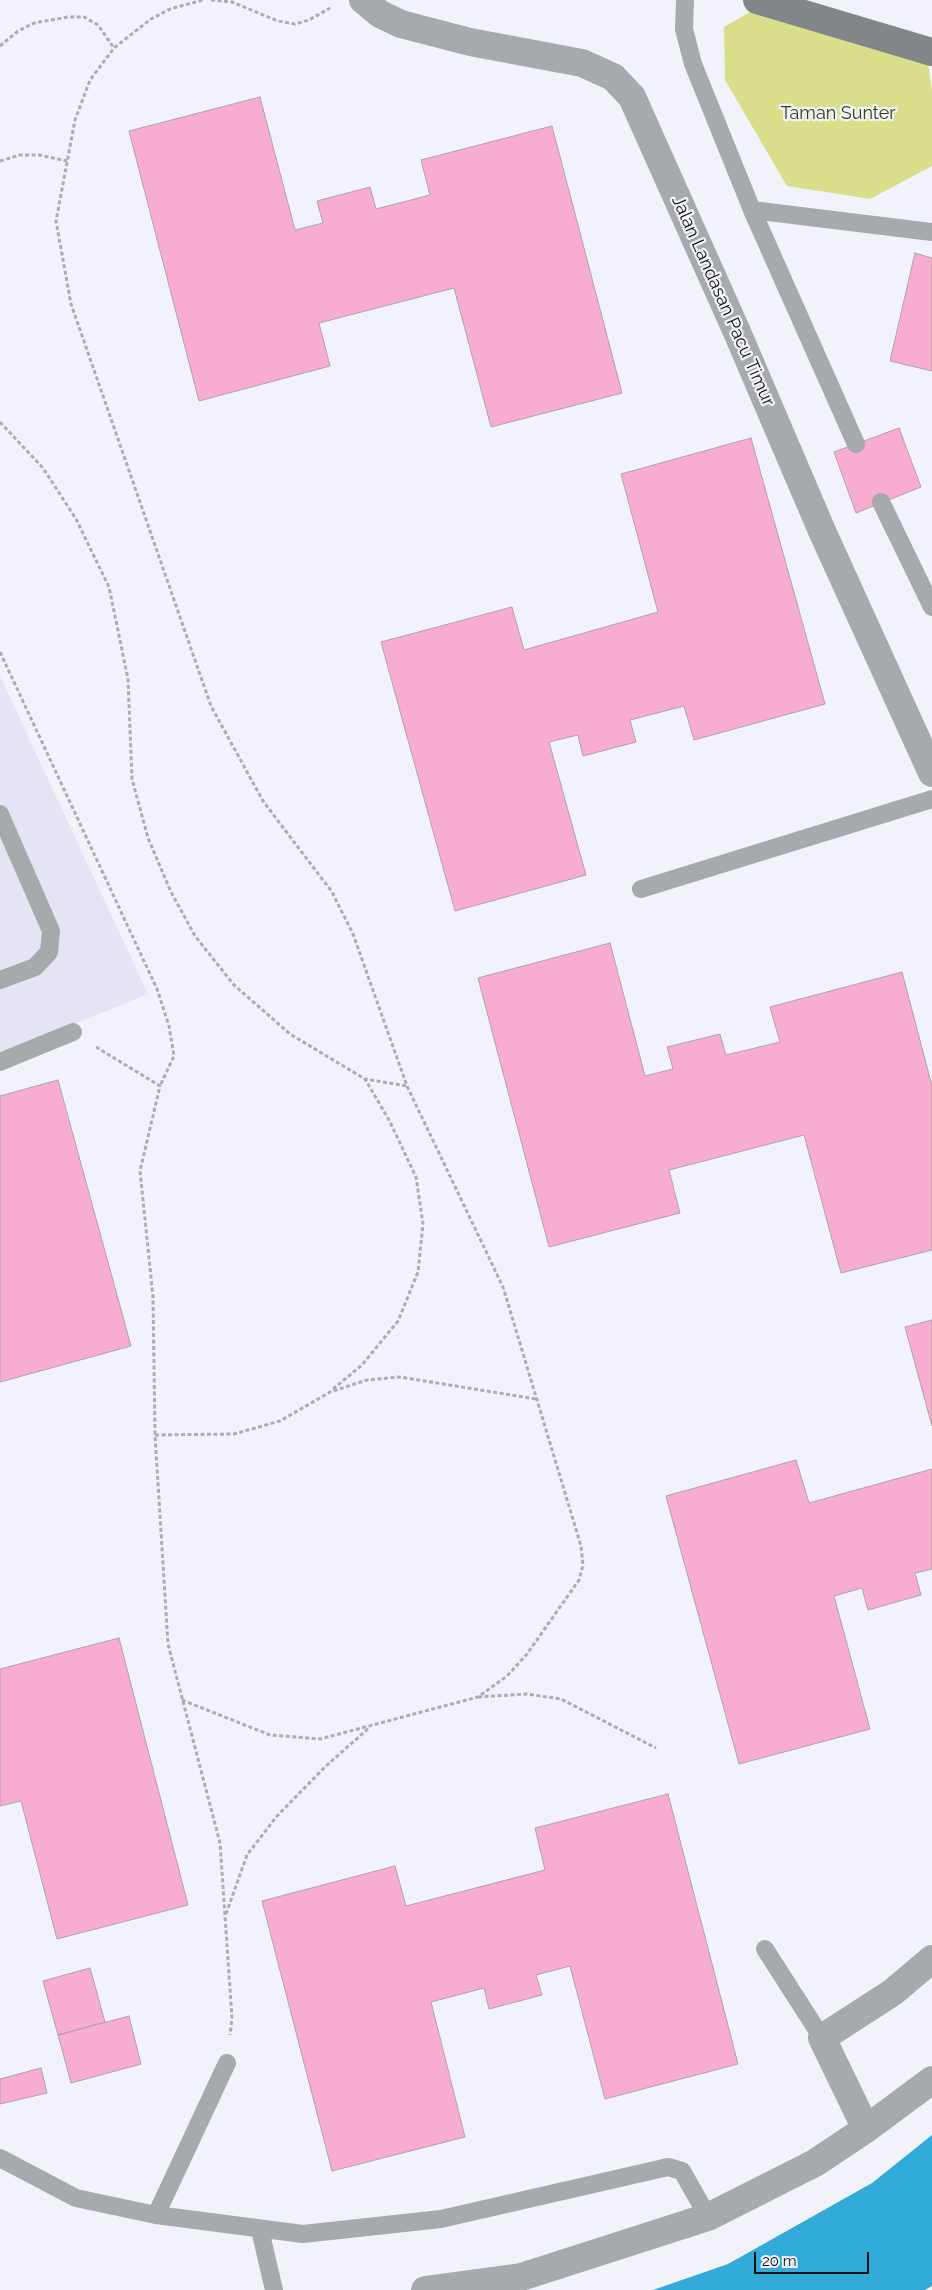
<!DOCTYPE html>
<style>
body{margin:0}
#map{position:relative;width:932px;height:2290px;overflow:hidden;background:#f2f2fb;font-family:Raleway,sans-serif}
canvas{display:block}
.scale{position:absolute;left:754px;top:2252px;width:115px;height:22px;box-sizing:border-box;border:2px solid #101012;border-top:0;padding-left:6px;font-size:15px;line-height:18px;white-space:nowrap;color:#101012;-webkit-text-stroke:4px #f2f2fb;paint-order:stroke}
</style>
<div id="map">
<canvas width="932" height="2290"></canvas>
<div class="scale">20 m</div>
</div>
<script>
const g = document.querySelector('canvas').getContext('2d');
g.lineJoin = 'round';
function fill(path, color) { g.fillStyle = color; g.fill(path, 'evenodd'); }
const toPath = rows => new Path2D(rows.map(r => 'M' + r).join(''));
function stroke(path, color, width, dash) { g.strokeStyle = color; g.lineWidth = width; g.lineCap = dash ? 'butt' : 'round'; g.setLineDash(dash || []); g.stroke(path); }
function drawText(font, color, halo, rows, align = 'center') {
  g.font = font + ' Raleway,sans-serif'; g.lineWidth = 4.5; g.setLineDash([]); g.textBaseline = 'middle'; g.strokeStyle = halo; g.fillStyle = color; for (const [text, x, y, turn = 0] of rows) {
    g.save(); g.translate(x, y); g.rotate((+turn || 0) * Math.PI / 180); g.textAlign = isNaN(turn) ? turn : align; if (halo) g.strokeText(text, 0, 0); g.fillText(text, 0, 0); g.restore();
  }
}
fill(toPath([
 [0,676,148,994,0,1054]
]), '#e4e4f4');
fill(toPath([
 [759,7,927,57,932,91,932,166,870,199,787,186,725,80,724,27]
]), '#dade8a');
fill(toPath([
 [932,2135,932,2286,925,2290,653,2290,728,2264,872,2183]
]), '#33abd8');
const building = toPath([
 [260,97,295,230,323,223,317,201,370,187,376,209,430,195,421,160,552,126,622,393,491,427,454,288,319,323,330,366,199,401,129,131,260,97],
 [915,253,932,258,932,371,890,361,915,253],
 [899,428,921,487,856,513,834,452,899,428],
 [751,438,825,704,694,740,684,706,630,720,636,742,583,756,578,735,549,742,586,875,455,911,381,642,512,607,524,650,658,612,621,474,751,438],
 [610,943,645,1076,673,1069,667,1047,720,1034,726,1055,780,1042,770,1007,902,972,932,1086,932,1250,841,1273,804,1135,669,1170,680,1213,549,1247,478,978,610,943],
 [58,1080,131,1346,0,1382,0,1096,58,1080],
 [932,1320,932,1426,905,1327,932,1320],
 [796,1460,809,1503,932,1469,932,1569,915,1573,921,1595,868,1610,862,1588,834,1596,870,1729,739,1764,666,1496,796,1460],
 [119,1638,188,1905,57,1939,21,1801,0,1806,0,1669,119,1638],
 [668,1794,738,2064,605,2099,570,1966,536,1975,542,1995,489,2009,484,1988,431,2002,465,2137,332,2171,262,1901,395,1866,406,1906,545,1870,535,1828,668,1794],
 [90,1968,105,2022,58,2035,43,1981,90,1968],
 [129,2016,141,2064,71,2083,58,2035,129,2016],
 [41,2068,47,2093,0,2104,0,2079,41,2068]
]);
fill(building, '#f8adce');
stroke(building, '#aba3a6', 1);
stroke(toPath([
 [211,0,232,2,278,21,295,24,309,20,330,8],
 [0,46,18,31,34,23,68,17,84,17,98,25,114,48],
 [0,161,20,155,39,155,67,161],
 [0,422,43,468,76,519,109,587,128,679,132,779,148,838,171,892,195,936,234,985,290,1034,365,1079,407,1086],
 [0,652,157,989,169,1026,174,1056,160,1086],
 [96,1047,160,1086,140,1171,153,1297,155,1435,168,1644,220,1843,232,2018,230,2035],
 [333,1389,362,1365,398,1321,418,1272,423,1224,416,1177,389,1120,365,1079],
 [155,1435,234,1434,280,1421,330,1392,367,1380,400,1377,536,1399],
 [478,1697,527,1694,561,1699,656,1748],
 [182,1700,270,1735,320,1739,478,1697,507,1676,527,1654,579,1580,583,1565,581,1546,503,1287,407,1086,353,934,332,892,263,801,211,706,71,304,56,221,75,120,90,80,114,48,151,19,170,9,203,0],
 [226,1914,247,1855,277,1816,326,1766,370,1727]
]), '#acacb3', 3, [4, 2.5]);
stroke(toPath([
 [685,0,684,29,693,64,752,210,856,444],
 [752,210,932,232],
 [881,502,932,607],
 [0,814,51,931,49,952,35,967,0,980],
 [641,889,932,799],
 [0,1062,73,1032],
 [765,1949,822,2038],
 [0,2158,76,2198,156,2215,303,2234,441,2219,668,2167,682,2171,708,2217],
 [156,2215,227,2063],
 [260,2230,274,2290]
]), '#a6aaac', 18);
stroke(toPath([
 [363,0,380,14,401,24,470,42,582,63,613,77,632,97,737,332,822,531,932,773],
 [866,2129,822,2038,893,1992,932,1959]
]), '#a6aaac', 28);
stroke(toPath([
 [425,2290,521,2277,708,2217,815,2163,866,2129,932,2080]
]), '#a6aaac', 28);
stroke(toPath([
 [757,0,932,52]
]), '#818789', 28);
drawText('18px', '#3a3b11', '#f2f2fb', [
 ["Taman Sunter",838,114]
]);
drawText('18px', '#101012', '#f2f2fb', [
 ["Jalan Landasan Pacu Timur",723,301,66]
]);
</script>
